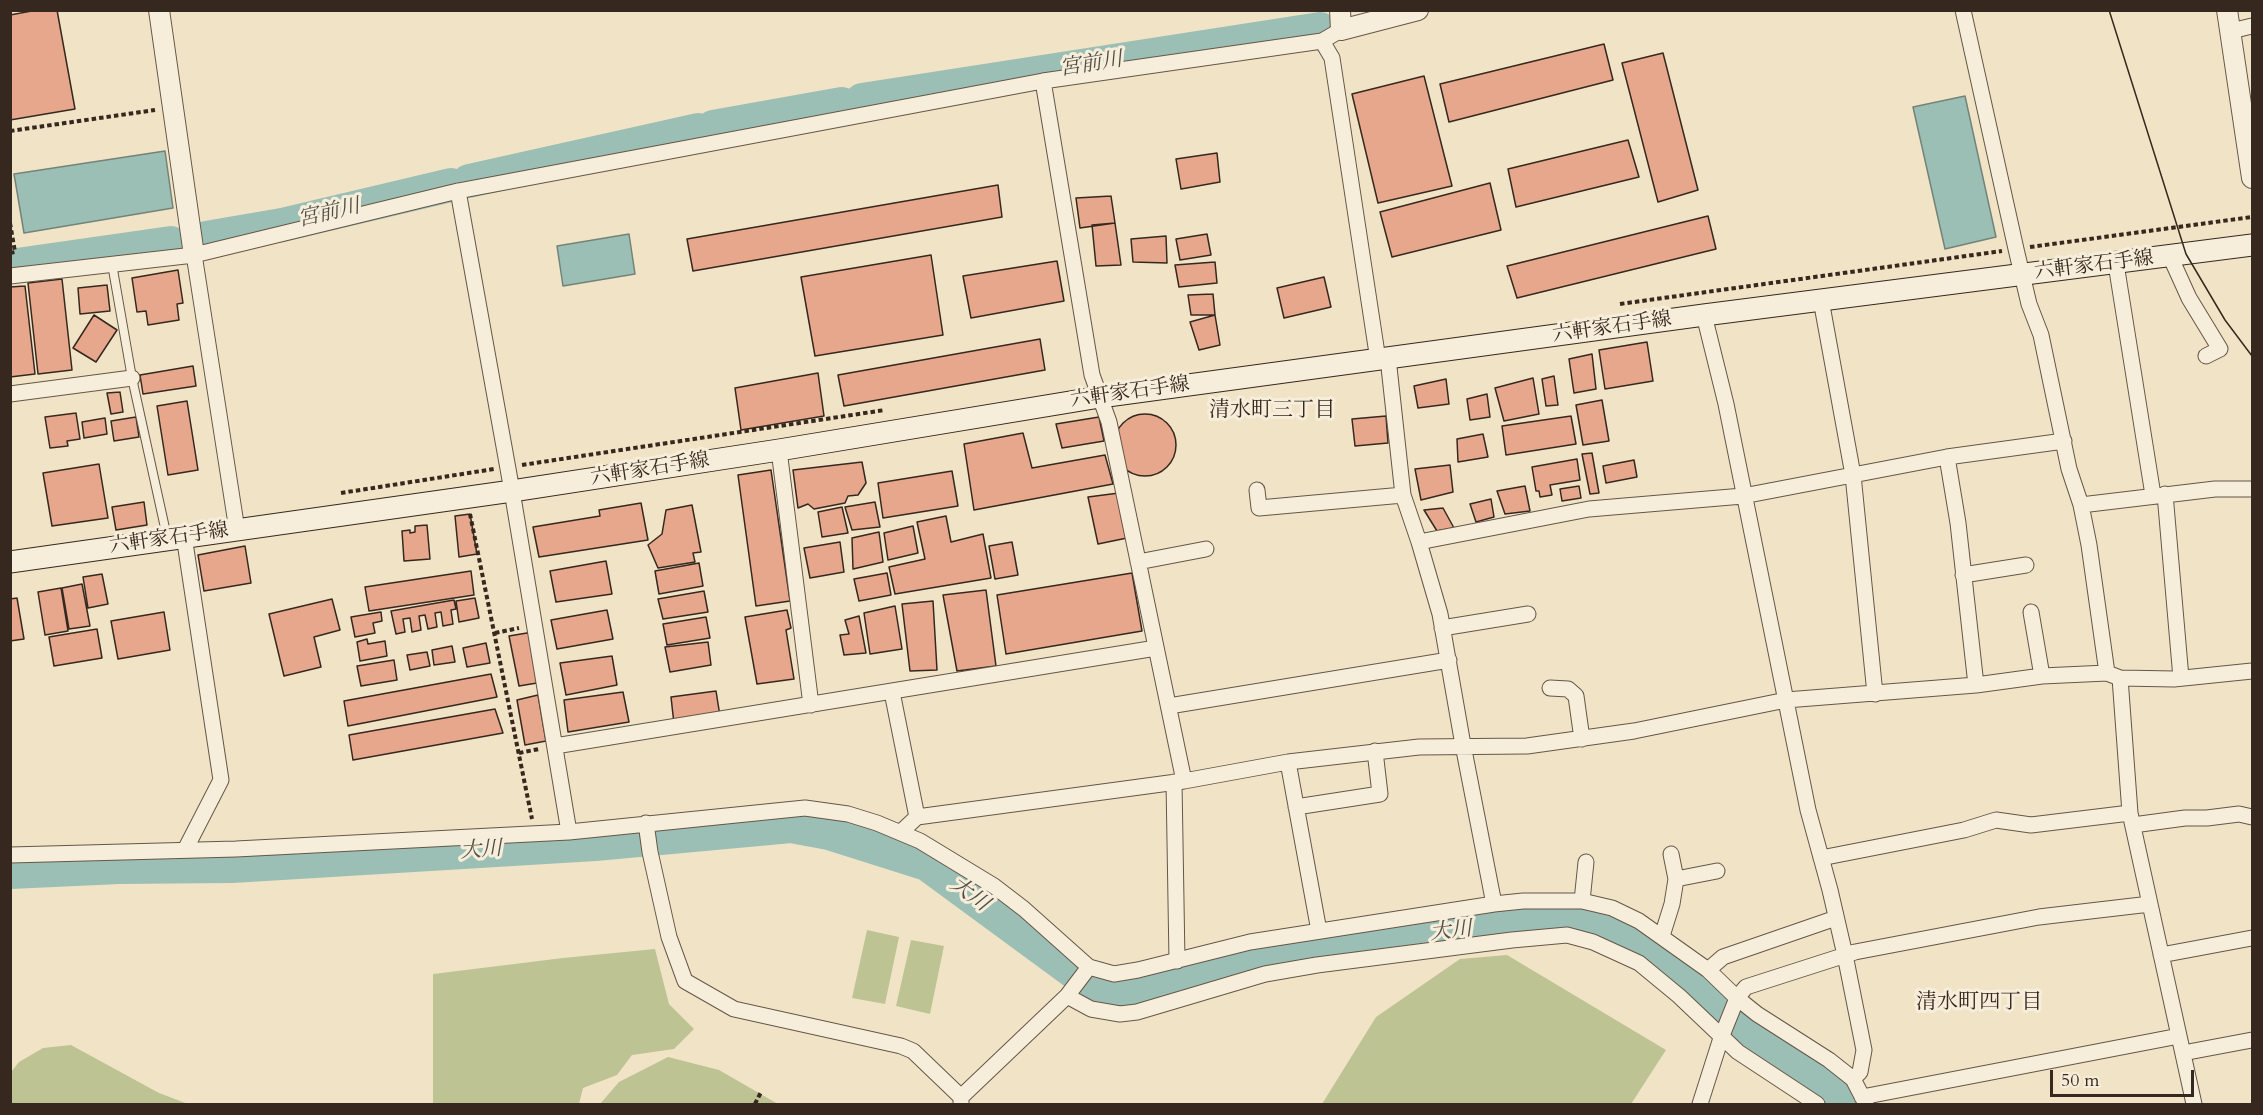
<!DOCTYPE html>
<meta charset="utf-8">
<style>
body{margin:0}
#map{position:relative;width:2263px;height:1115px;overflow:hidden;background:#f1e4c6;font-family:Cardo,serif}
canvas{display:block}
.frame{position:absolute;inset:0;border:12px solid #36281e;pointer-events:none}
.scale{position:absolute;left:2050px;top:1070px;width:144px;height:27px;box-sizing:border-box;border:3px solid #36281e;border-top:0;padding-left:8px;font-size:18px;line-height:21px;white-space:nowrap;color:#36281e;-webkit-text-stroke:4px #f6edda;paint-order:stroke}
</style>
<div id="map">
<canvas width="2263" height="1115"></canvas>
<div class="frame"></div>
<div class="scale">50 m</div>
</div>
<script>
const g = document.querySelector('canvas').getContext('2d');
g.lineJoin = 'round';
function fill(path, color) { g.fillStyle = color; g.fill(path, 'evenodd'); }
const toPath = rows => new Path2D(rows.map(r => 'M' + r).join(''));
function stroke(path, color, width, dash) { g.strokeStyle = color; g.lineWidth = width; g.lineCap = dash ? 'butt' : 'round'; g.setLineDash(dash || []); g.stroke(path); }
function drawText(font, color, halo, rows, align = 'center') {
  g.font = font + ' Cardo,"Noto Serif JP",serif'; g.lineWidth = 6; g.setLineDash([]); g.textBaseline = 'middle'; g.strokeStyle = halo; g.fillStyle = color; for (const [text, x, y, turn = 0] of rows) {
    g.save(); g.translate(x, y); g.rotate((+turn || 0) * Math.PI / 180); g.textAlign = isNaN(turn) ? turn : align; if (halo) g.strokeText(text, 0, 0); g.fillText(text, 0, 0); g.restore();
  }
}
fill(toPath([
 [867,930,899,937,885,1004,852,998],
 [911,940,944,946,930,1014,896,1006],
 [655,949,669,1004,694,1029,674,1049,632,1055,617,1075,583,1088,579,1104,433,1104,433,974,563,958],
 [1507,955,1666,1050,1631,1104,1322,1104,1376,1017,1460,959],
 [71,1045,159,1093,188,1104,11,1104,11,1072,19,1062,43,1048],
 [668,1057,719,1070,778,1104,600,1104,619,1082]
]), '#bdc393');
const water = toPath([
 [1965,96,1996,237,1945,249,1913,107,1965,96],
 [165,151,173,208,24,233,14,174,165,151],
 [629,234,635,274,563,286,557,246,629,234]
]);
fill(water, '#9bbfb5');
stroke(water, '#738379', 1.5);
stroke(toPath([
 [862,100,1320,29],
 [713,127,842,104],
 [469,181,698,130],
 [206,238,282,225,451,185],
 [10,266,171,243],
 [10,872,119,867,232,866,595,844,791,826,829,833,927,864,1104,994,1130,995,1240,963,1406,937,1562,919,1626,939,1701,990,1783,1060,1832,1091,1844,1104]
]), '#9bbfb5', 34);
const building = toPath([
 [37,10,57,10,75,109,10,120,10,15,37,10],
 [1604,44,1613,80,1449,122,1440,84,1604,44],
 [1663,53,1698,190,1658,202,1622,63,1663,53],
 [1424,76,1452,186,1378,203,1352,94,1424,76],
 [1628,140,1639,177,1516,207,1508,169,1628,140],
 [1217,153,1220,182,1181,189,1176,159,1217,153],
 [1490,183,1501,230,1392,257,1380,212,1490,183],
 [998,185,1002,217,693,271,687,239,998,185],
 [1111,196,1115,223,1080,228,1076,198,1111,196],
 [1708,216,1716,249,1517,298,1507,266,1708,216],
 [1115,223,1121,265,1096,266,1092,225,1115,223],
 [1207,234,1211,255,1180,260,1176,239,1207,234],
 [1166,236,1167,263,1133,262,1131,239,1166,236],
 [931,255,943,335,815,356,801,277,931,255],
 [1057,261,1064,301,971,318,963,276,1057,261],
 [1215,262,1217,283,1179,287,1175,265,1215,262],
 [178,270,183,303,177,304,179,320,148,325,146,311,137,312,132,278,178,270],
 [1324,277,1331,307,1284,318,1277,288,1324,277],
 [62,279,72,370,38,374,28,283,62,279],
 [107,285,110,311,80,314,78,288,107,285],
 [25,286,35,374,10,377,10,287,25,286],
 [1213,294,1215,315,1191,315,1188,295,1213,294],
 [94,315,117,330,96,362,73,348,94,315],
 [1215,315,1220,345,1199,350,1190,322,1215,315],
 [1040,339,1045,370,844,406,838,375,1040,339],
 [1647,342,1653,381,1605,389,1599,350,1647,342],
 [1592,354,1596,389,1574,393,1569,359,1592,354],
 [193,366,196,386,143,394,140,375,193,366],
 [818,373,824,416,741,430,735,388,818,373],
 [1554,376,1558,405,1546,406,1542,379,1554,376],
 [1533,378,1539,414,1504,421,1495,388,1533,378],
 [1446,379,1449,404,1418,408,1414,386,1446,379],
 [120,392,123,412,111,414,107,393,120,392],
 [1487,394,1490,417,1470,420,1467,399,1487,394],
 [1602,400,1609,441,1583,445,1576,405,1602,400],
 [187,401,198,470,168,475,157,406,187,401],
 [76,413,80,439,67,441,68,446,50,448,45,417,76,413],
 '1114 445a31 31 0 1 1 62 0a31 31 0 1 1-62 0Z',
 [1386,416,1388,443,1355,446,1352,419,1386,416],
 [1571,416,1576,444,1506,455,1502,426,1571,416],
 [136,417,139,437,114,441,111,421,136,417],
 [1099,417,1104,441,1062,448,1056,424,1099,417],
 [105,418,107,434,84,438,82,422,105,418],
 [1023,433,1032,468,1105,455,1113,484,974,510,964,444,1023,433],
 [1483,434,1488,457,1458,462,1457,439,1483,434],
 [1592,453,1599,493,1590,494,1582,454,1592,453],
 [1577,459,1580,480,1550,485,1552,495,1540,497,1539,491,1536,491,1532,467,1577,459],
 [1634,460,1637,477,1606,483,1603,466,1634,460],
 [862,462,866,483,858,495,848,496,845,503,814,509,808,504,798,508,793,470,862,462],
 [99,464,108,518,52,526,43,473,99,464],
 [1450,465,1453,492,1421,500,1415,469,1450,465],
 [771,470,790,601,756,606,738,475,771,470],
 [952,471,958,506,883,518,878,483,952,471],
 [1525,486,1530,511,1505,514,1497,491,1525,486],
 [1579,486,1581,498,1562,501,1560,489,1579,486],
 [1119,493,1127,538,1098,544,1088,497,1119,493],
 [1491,499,1494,517,1476,522,1470,504,1491,499],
 [144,502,147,525,116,530,112,507,144,502],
 [875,502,880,527,852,530,845,507,875,502],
 [641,503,648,540,539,557,533,527,600,516,599,510,641,503],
 [692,505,701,552,693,553,695,562,658,568,648,545,662,534,666,510,692,505],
 [842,507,848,533,822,537,818,512,842,507],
 [1443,508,1454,528,1437,531,1424,510,1443,508],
 [470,514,477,554,459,557,455,516,470,514],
 [946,516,951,542,983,534,991,578,895,594,889,567,925,559,917,522,946,516],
 [427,525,430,559,404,561,402,531,410,530,410,533,415,532,415,526,427,525],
 [913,526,918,553,888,560,884,533,913,526],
 [879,532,883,562,853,569,852,538,879,532],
 [840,542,844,572,810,578,804,548,840,542],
 [1012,542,1018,575,995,579,989,546,1012,542],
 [245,546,251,583,204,591,198,555,245,546],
 [606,561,612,594,556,602,550,571,606,561],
 [699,563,703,586,659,594,655,571,699,563],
 [471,571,474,595,369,611,365,587,471,571],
 [887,573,891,595,859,601,854,579,887,573],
 [1132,573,1142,631,1006,654,997,595,1132,573],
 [102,574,108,604,88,608,83,577,102,574],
 [82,584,90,626,69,629,62,588,82,584],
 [61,588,68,631,45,635,38,592,61,588],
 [986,590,996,666,957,671,943,595,986,590],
 [704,591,708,612,663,619,658,599,704,591],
 [17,598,24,639,10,641,10,599,17,598],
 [475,598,479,618,459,622,456,601,475,598],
 [332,599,340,630,314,637,321,667,284,676,269,614,332,599],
 [454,600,456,609,451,610,453,624,443,626,441,612,435,613,437,627,428,629,425,615,419,616,421,630,412,632,410,618,403,619,405,632,396,634,391,611,454,600],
 [933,601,937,670,910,671,902,604,933,601],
 [895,606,902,649,870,654,864,613,895,606],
 [607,610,613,639,557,649,551,620,607,610],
 [787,610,791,628,786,630,794,679,757,684,745,617,787,610],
 [164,612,170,650,118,659,111,621,164,612],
 [381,612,382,621,373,623,375,633,355,637,351,617,381,612],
 [859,616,866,653,844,655,840,635,849,634,845,620,859,616],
 [706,617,710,638,667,645,663,624,706,617],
 [97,629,102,658,54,666,49,637,97,629],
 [533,632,543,682,519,686,509,636,533,632],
 [367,639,368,644,385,641,387,656,360,661,357,642,367,639],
 [708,642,711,665,670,672,665,647,708,642],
 [486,643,490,663,467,667,463,648,486,643],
 [452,646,455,662,434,665,432,650,452,646],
 [427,652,430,666,410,670,407,655,427,652],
 [612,656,617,685,566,695,560,663,612,656],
 [394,660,397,680,361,686,357,666,394,660],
 [491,674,497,697,348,726,344,701,491,674],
 [716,691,720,716,674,724,671,697,716,691],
 [623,692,629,722,568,732,564,700,623,692],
 [538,695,546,741,525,745,517,700,538,695],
 [495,709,503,733,353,760,349,735,495,709]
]);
fill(building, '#e6a78d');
stroke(building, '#36281e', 1.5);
const service = toPath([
 [112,264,132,378,167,537]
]);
const minor = toPath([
 [1963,10,2016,249,2029,304,2041,335,2069,469,2081,505,2089,545,2107,673],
 [2231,31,2252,26],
 [1322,41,1332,58,1378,360],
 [1043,81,1092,375,1109,422,1184,781],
 [458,191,512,491,569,832],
 [193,248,237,530],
 [2170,256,2189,298,2220,349,2206,356],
 [2116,264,2153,495],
 [10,276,194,255,458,191,1043,81,1322,41,1341,30],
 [1821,300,1853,475,1875,694],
 [1704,315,1726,404,1808,810,1830,890,1845,955,1864,1050,1860,1072,1853,1079,1866,1104],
 [1388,358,1403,495,1419,542,1440,614,1463,745,1494,904],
 [10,394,132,378],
 [779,450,811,705],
 [1947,457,1958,523,1976,685],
 [1257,490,1259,508,1403,495],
 [2165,494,2181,678],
 [2081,505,2215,489,2252,489],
 [184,536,221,780,185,850],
 [1419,542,1589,509,1743,496,1947,457,2064,441],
 [1138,562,1206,549],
 [1963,575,2026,565],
 [2031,612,2042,676],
 [1442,628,1528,614],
 [2120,678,2130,813,2194,1104],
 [1550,688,1568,689,1576,696,1582,739],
 [892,692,917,817],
 [1169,706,1449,660],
 [555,746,1156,648],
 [1288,762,1319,931],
 [1174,782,1177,961],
 [1296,807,1380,794,1375,751],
 [646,823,650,852,669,937,685,981,734,1009,901,1046,913,1051,961,1097,961,1104],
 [2133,825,2185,818,2207,818,2239,814,2252,817],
 [901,832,917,817,1184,781,1288,762,1419,747,1527,746,1634,731,1786,700,1976,685,2042,676,2107,673,2120,678,2174,679,2252,671],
 [10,855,236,849,569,832,805,808,848,814,877,823,920,841,994,886,1024,909,1089,967,1114,974,1138,970,1250,942,1494,904,1523,901,1582,901,1612,908,1639,921,1708,970,1737,998,1757,1014,1829,1060,1853,1079],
 [1821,858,1964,830,1996,820,2031,825,2130,813],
 [1676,879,1717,871],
 [1582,901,1586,862],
 [1662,936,1672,904,1676,879,1671,854],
 [2161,955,2252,938],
 [1708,970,1723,957,1836,918],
 [1067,996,1091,1009,1120,1014,1137,1012,1265,974,1317,965,1512,940,1567,935,1593,942,1639,963,1679,996,1738,1052,1817,1104],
 [2183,1053,2252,1040],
 [961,1097,1067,996,1089,967],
 [1862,1097,2179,1036],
 [1700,1104,1721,1038,1737,998,1746,987,1855,952,2039,917,2150,904]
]);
const tertiary = toPath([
 [159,10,193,248],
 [1340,10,1341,30,1418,10],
 [2227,10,2252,178]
]);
const secondary = toPath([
 [10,562,512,491,779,450,1100,397,1704,315,2252,245]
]);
stroke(service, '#655748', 10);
stroke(minor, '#655748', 17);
stroke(tertiary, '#655748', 22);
stroke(secondary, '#36281e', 23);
stroke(toPath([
 [10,131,155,110],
 [10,223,15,252,10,253],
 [2030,247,2252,217],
 [1620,304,2002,251],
 [522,465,885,410],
 [341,493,494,469],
 [470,514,532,819],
 [495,633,519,628],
 [519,753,539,749],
 [755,1104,761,1092]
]), '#36281e', 4, [4.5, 3]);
stroke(service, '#f6edda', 8);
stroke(minor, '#f6edda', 15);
stroke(tertiary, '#f6edda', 20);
stroke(secondary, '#f6edda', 21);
stroke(toPath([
 [2109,10,2186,254,2225,320,2252,356]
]), '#36281e', 1.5);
drawText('20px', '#36281e', '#f6edda', [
 ["六軒家石手線",2094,266,-7],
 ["六軒家石手線",1612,328,-8],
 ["六軒家石手線",1130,393,-8],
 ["六軒家石手線",650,470,-9],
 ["六軒家石手線",169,539,-8]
]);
drawText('italic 21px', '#4f4e44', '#f6edda', [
 ["宮前川",1091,65,-9],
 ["宮前川",329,214,-13],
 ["大川",481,851,-4],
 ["大川",969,895,36],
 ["大川",1451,932,-6]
]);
drawText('21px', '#36281e', '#f6edda', [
 ["清水町三丁目",1272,411],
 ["清水町四丁目",1979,1003]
]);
</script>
